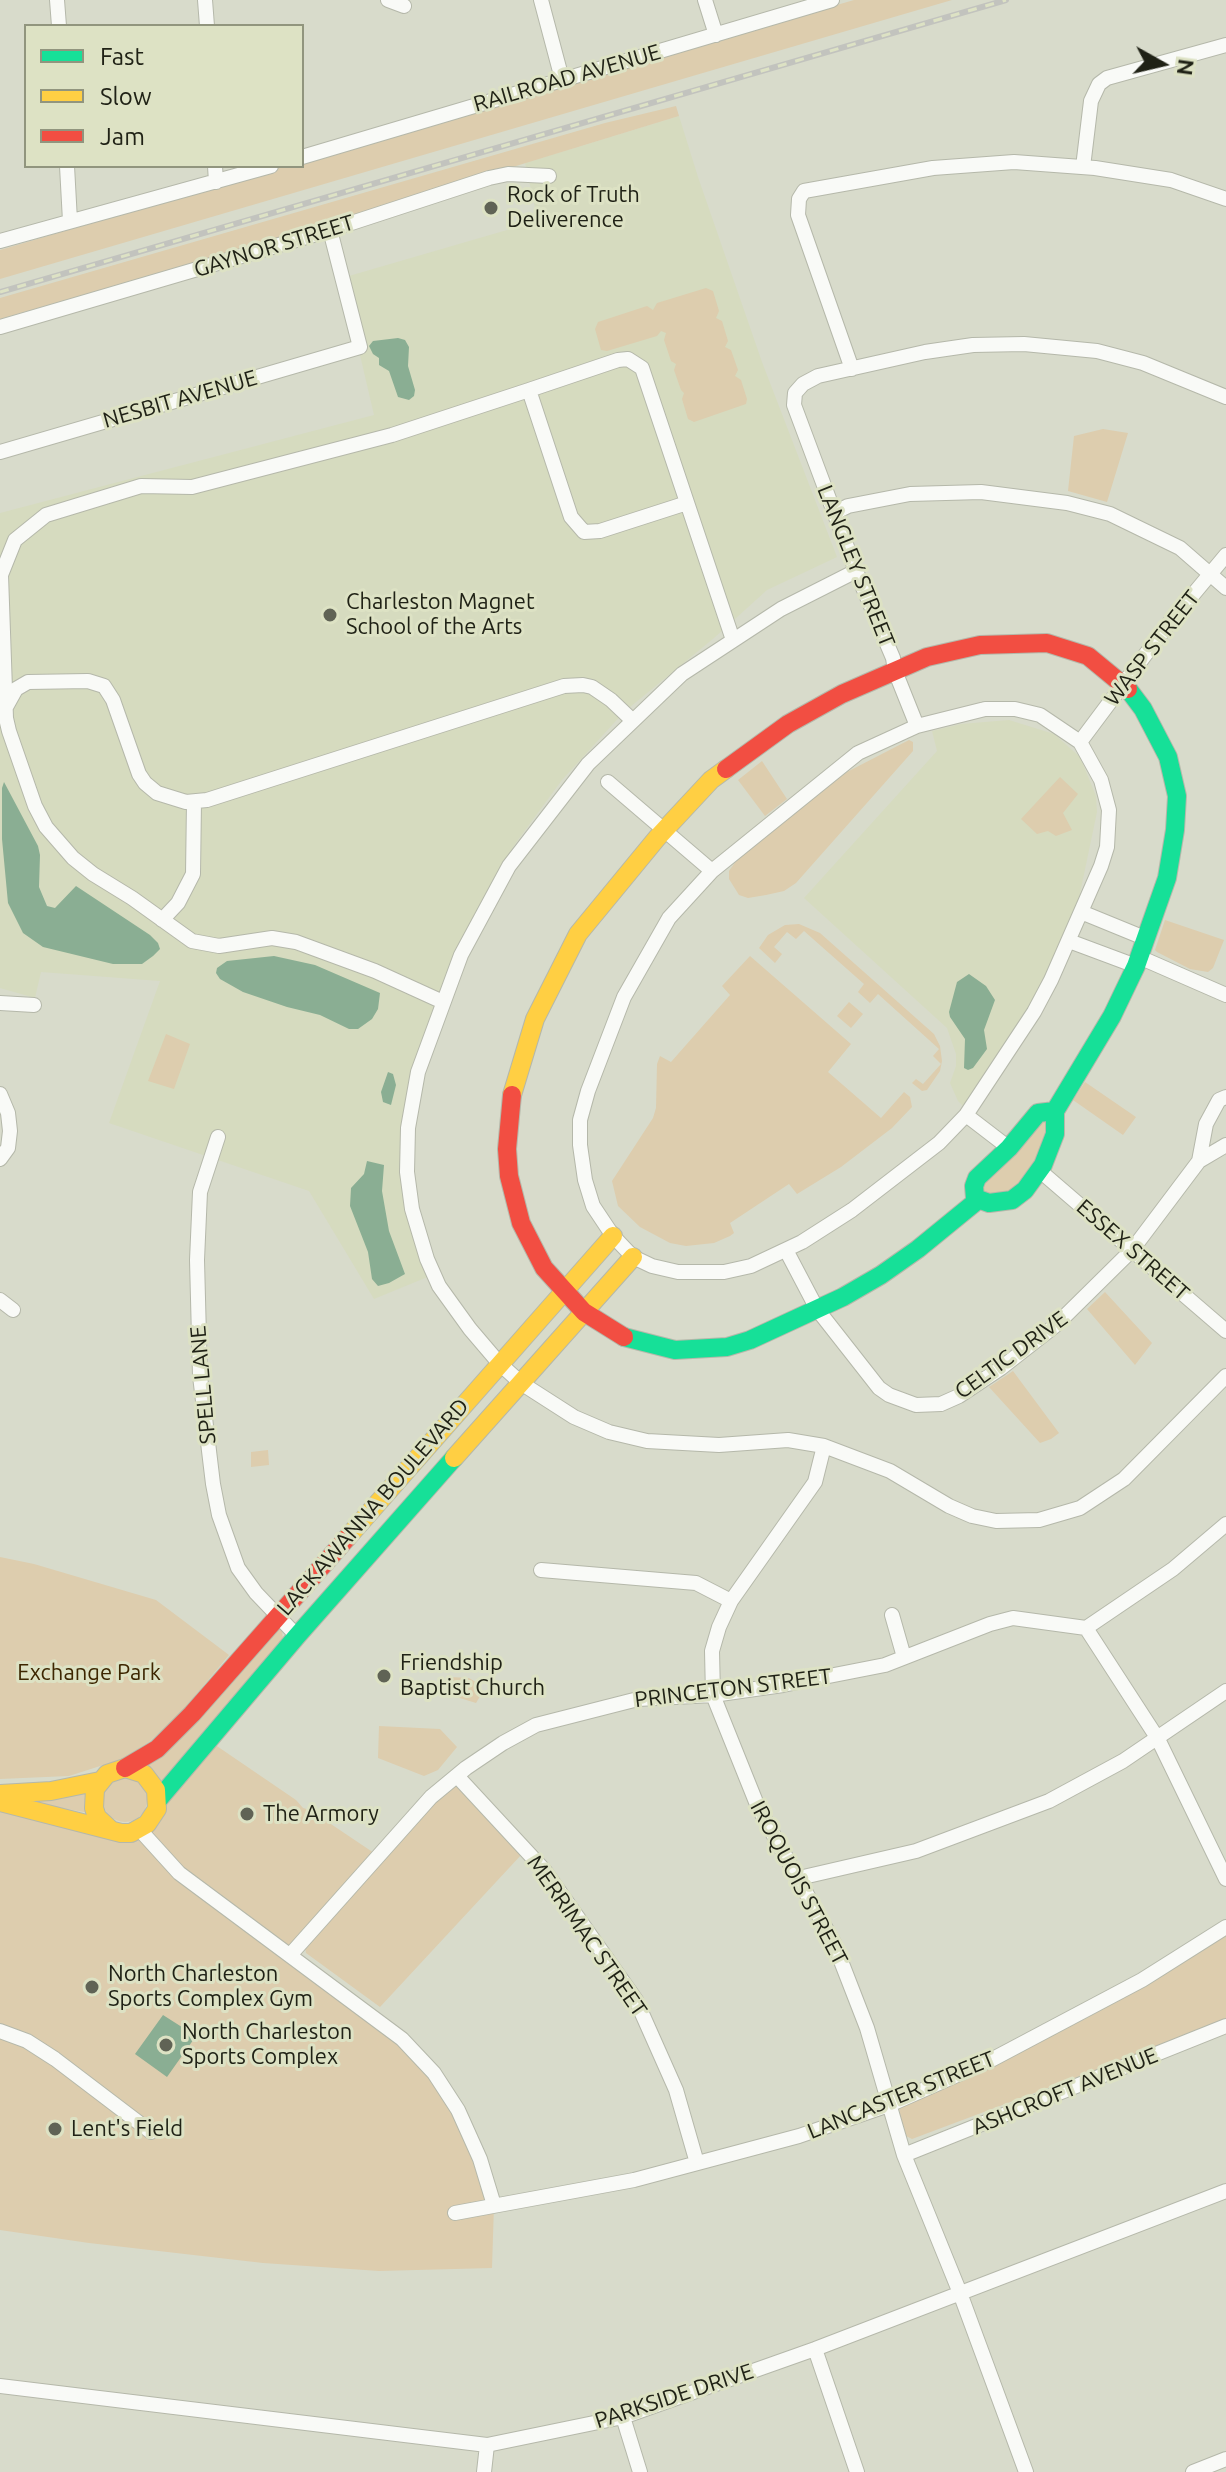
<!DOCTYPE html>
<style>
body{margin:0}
#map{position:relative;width:1226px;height:2472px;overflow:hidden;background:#d8dbcb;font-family:Ubuntu,sans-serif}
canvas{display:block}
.legend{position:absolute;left:24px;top:24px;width:280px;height:144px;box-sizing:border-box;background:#dde2c4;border:2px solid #91957e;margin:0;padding:10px 14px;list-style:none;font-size:24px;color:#202216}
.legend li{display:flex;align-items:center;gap:16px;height:40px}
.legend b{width:40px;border:2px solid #91957e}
.north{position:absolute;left:1122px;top:24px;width:80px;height:80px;-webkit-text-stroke:6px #dde2c4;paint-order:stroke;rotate:98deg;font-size:22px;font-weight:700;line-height:32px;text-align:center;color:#202216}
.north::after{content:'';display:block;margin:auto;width:28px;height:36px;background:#202216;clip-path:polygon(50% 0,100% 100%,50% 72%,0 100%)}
</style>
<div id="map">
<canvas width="1226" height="2472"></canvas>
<ul class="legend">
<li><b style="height:10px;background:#16e098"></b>Fast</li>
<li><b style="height:10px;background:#ffcf43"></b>Slow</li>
<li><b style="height:10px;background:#f24e42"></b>Jam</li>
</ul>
<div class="north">N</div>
</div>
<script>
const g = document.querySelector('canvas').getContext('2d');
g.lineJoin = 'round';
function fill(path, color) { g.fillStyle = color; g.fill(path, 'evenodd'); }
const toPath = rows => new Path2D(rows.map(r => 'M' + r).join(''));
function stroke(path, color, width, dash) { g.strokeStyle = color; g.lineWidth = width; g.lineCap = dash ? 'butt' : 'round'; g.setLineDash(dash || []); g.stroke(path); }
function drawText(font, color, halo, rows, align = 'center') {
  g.font = font + ' Ubuntu,sans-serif'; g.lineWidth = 6; g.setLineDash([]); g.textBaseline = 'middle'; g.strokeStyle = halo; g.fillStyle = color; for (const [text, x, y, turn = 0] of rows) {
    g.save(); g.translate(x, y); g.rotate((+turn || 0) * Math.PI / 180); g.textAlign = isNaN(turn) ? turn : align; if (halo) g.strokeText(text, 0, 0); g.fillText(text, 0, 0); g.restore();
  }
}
fill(toPath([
 [679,116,698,177,762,362,837,557,767,590,714,638,624,712,562,780,515,844,477,910,466,934,403,1134,430,1276,374,1299,309,1191,109,1123,160,981,41,972,35,998,0,988,0,513,374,415,342,278,538,221,525,163],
 [1009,720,1054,734,1080,757,1096,796,1097,812,1079,898,1051,980,968,1111,958,1101,950,1083,956,1066,956,1054,947,1028,804,898,937,751,932,731,961,724]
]), '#d6dbbf');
fill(toPath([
 [854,0,952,0,0,279,0,250,285,166,302,166,302,161],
 [676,106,679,116,301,232,0,319,0,298,605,123],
 [706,288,713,291,719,311,716,318,722,321,728,341,725,347,731,350,738,370,735,376,741,380,747,399,746,404,694,422,688,419,682,399,684,393,681,390,674,370,676,364,671,361,664,340,666,333,661,331,657,336,607,351,601,350,595,329,598,322,647,306,653,310,657,303],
 [1103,429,1128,433,1107,502,1068,491,1074,436],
 [909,740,913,742,913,751,796,883,784,891,766,895,748,898,739,895,729,879,729,871,736,861,813,797,847,772],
 [762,761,787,799,765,816,738,780],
 [1060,777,1078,794,1063,813,1072,830,1056,836,1048,831,1037,834,1021,819],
 [1165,920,1224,940,1213,968,1208,972,1190,969,1157,952,1155,950],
 [799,924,820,933,934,1034,940,1046,942,1061,940,1071,927,1090,922,1091,912,1083,916,1079,923,1084,941,1064,933,1056,939,1049,878,994,870,1003,858,992,864,984,804,931,796,939,787,932,774,947,782,954,775,963,759,948,768,935,785,925],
 [750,956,851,1044,828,1072,881,1118,904,1092,910,1097,912,1107,892,1128,841,1167,797,1194,789,1184,730,1223,734,1233,730,1236,714,1243,686,1246,670,1243,640,1227,618,1206,612,1181,653,1118,656,1108,657,1064,660,1056,671,1062,730,995,722,986],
 [849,1002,863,1014,851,1028,837,1016],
 [166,1034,190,1044,174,1089,148,1081],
 [1085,1082,1136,1117,1123,1135,1073,1100],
 [1043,1118,1049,1126,1044,1155,1012,1193,994,1197,978,1191,997,1165],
 [1105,1292,1152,1343,1135,1365,1087,1309],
 [1013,1371,1059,1433,1051,1439,1040,1443,989,1387],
 [268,1450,269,1465,251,1467,251,1452],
 [0,1557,34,1564,156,1600,229,1655,179,1715,149,1742,122,1759,69,1776,0,1779],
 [278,1629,282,1631,283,1639,276,1650,160,1784,146,1766],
 [450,1677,469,1678,479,1684,482,1693,476,1703,450,1695],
 [379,1726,440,1729,457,1747,438,1770,424,1776,378,1758],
 [208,1740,296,1800,303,1808,310,1810,377,1855,291,1954,434,2073,494,2205,492,2268,379,2271,263,2263,89,2243,0,2230,0,1802,131,1833],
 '103 1800a22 22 0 1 1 44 0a22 22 0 1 1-44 0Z',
 [457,1786,463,1788,522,1854,380,2007,306,1953,305,1947,446,1791],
 [86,1791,89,1813,40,1804,36,1801,37,1799],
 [1226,1934,1226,2021,912,2139,906,2136,900,2119,899,2106,1085,2019,1167,1972]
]), '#ddcdae');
fill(toPath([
 [398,338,405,340,409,347,408,366,415,390,414,396,409,400,398,397,389,371,379,365,379,358,373,354,369,346,373,341],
 [4,782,38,846,40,855,39,887,47,906,55,908,76,886,150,935,158,943,160,949,153,956,142,964,113,964,43,947,23,933,8,903,2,839,2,788],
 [274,956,315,965,380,993,378,1009,372,1019,358,1029,349,1029,320,1015,287,1007,243,992,220,979,216,973,217,968,227,961],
 [969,974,986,986,995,1000,984,1030,987,1049,973,1068,968,1070,964,1068,965,1039,950,1017,949,1012,957,982],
 [388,1072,393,1074,396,1085,391,1105,383,1102,381,1092],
 [367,1161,384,1165,382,1191,389,1231,405,1274,389,1283,378,1286,372,1279,368,1252,350,1206,351,1188,364,1174],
 [163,2015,196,2036,167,2077,135,2054]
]), '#8aae93');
const street = toPath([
 [57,0,59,26],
 [205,0,207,26],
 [388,0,404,6],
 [541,0,562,79],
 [705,0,716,35],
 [302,157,832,0],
 [67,166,70,221],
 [215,166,216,182],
 [1083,167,1091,101,1099,84,1107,78,1226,45],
 [0,241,271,166],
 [0,327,330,230,489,178,508,174,549,176],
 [852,369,798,215,799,199,804,191,933,168,1014,162,1095,168,1171,180,1226,199],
 [0,452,360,347,330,230],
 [687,503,600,531,584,532,571,517,529,390,618,360,628,359,642,368,733,640],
 [834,513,848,506,910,494,981,492,1067,503,1110,514,1180,548,1226,588],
 [856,571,781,609,682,674,588,764,509,866,461,955,418,1072,408,1128,407,1172,412,1209,427,1259,439,1286,470,1329,499,1363,521,1383,574,1417,609,1432,647,1441,719,1445,788,1440,824,1446,890,1471,949,1506,972,1516,996,1521,1039,1520,1080,1508,1124,1479,1226,1376],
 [6,707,16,689,28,682,88,681,104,686,113,700,139,774,145,783,157,793,186,802,207,800,564,686,583,685,592,687,611,700,632,720],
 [985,709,1015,709,1040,715,1080,742,1101,780,1109,810,1107,847,1101,866,1051,980,1034,1012,966,1115,939,1143,852,1210,802,1242,751,1266,724,1272,678,1272,652,1266,633,1257,613,1236,593,1206,585,1180,580,1145,580,1120,588,1091,624,997,669,918,712,871,858,753,917,726,985,709],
 [917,726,895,671,893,658,856,571,794,405,795,393,803,384,818,376,925,352,973,345,1024,344,1097,351,1143,363,1226,397],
 [1080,742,1166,627,1226,555],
 [608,782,712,871],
 [1081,912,1147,939],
 [162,920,178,903,193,874,194,802],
 [1069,941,1136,966],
 [1139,957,1226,995],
 [443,1002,375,971,296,942,272,938,219,946,192,941,132,898,93,874,73,858,46,827,35,806,9,731,6,718,1,575,15,540,46,515,141,486,192,487,392,435,529,390],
 [0,1003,34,1005],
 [0,1094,8,1113,10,1131,8,1148,0,1159],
 [966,1115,1009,1148],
 [218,1137,200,1192,197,1260,200,1376,213,1484,219,1515,238,1568,256,1593,297,1636],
 [1199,1161,1206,1124,1219,1100,1226,1097],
 [1039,1170,1226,1331],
 [786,1250,817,1309,879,1388,889,1395,916,1405,941,1404,959,1396,1001,1368,1056,1325,1132,1250,1199,1161,1226,1145],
 [0,1300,13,1310],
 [824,1446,815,1482,731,1601,719,1627,712,1651,713,1695,758,1807,834,1943,867,2028,904,2155,960,2293,1026,2472],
 [541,1570,696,1583,731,1601],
 [892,1615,904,1657],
 [1086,1628,1158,1739,1226,1879],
 [457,1776,545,1871,636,2000,676,2090,697,2163],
 [140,1830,179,1873,402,2039,434,2073,458,2110,480,2159,494,2205],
 [799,1878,916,1851,1049,1801,1123,1761,1226,1691],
 [291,1954,431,1797,466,1768,503,1743,536,1725,638,1699,713,1695,783,1685,885,1665,990,1624,1013,1618,1086,1628,1173,1569,1226,1524],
 [0,2031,27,2041,55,2059,151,2132],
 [904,2155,1226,2026],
 [455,2213,634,2180,799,2136,889,2105,991,2060,1142,1980,1226,1927],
 [815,2349,857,2472],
 [0,2386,487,2445,623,2417,815,2349,1226,2191],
 [623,2417,640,2472],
 [484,2472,487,2445],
 [1193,2472,1226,2459]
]);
const fast = toPath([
 [1055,1111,1038,1113,1009,1148,977,1178,974,1186,975,1198,989,1203,1012,1200,1025,1190,1043,1165,1055,1134,1055,1111,1112,1016,1136,966,1167,878,1175,830,1177,796,1168,757,1143,709,1128,689],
 [624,1337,675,1350,727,1347,750,1340,843,1297,881,1275,918,1249,978,1200],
 [158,1800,297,1636,454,1458]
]);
const slow = toPath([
 [512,1095,535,1019,578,934,657,838,711,780,726,769],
 [454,1458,633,1257],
 [347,1538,613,1236],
 [0,1794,51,1791,100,1781],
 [0,1802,121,1833,131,1833,147,1824,157,1809,156,1790,144,1774,125,1768,107,1774,95,1789,94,1808,97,1817,111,1830]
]);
const jam = toPath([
 [726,769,788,724,842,694,927,657,980,645,1047,643,1088,656,1128,689],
 [512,1095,507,1149,509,1176,521,1223,544,1268,584,1312,624,1337],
 [125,1768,157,1749,192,1714,347,1538]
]);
stroke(street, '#b5b8aa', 16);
stroke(fast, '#b5b8aa', 20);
stroke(slow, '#b5b8aa', 20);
stroke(jam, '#b5b8aa', 20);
stroke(street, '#f9faf7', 14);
stroke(fast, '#16e098', 18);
stroke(slow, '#ffcf43', 18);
stroke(jam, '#f24e42', 18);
const rail = toPath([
 [0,292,1006,0]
]);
stroke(rail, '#c2c3be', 6);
stroke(rail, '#dde2c4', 3, [9]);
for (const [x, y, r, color] of [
 [491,208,8,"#606355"],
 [330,615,8,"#606355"],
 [384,1676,8,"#606355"],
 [247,1814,8,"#606355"],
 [92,1987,8,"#606355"],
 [166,2045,8,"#606355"],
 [55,2129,8,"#606355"]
]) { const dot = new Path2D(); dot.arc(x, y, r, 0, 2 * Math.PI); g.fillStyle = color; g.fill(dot); stroke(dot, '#dde2c4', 3); }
drawText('22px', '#202216', '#dde2c4', [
 ["RAILROAD AVENUE",567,78,-16],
 ["GAYNOR STREET",274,246,-17],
 ["NESBIT AVENUE",180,399,-16],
 ["LANGLEY STREET",856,566,68],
 ["WASP STREET",1152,648,-52],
 ["ESSEX STREET",1133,1250,41],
 ["CELTIC DRIVE",1011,1355,-36],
 ["SPELL LANE",203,1385,-95],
 ["LACKAWANNA BOULEVARD",373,1507,-49],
 ["PRINCETON STREET",733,1688,-7],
 ["IROQUOIS STREET",799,1883,62],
 ["MERRIMAC STREET",587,1936,55],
 ["ASHCROFT AVENUE",1065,2091,-22],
 ["LANCASTER STREET",901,2095,-22],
 ["PARKSIDE DRIVE",674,2396,-18]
]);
drawText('22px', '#202216', '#dde2c4', [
 ["Rock of Truth",507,195],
 ["Deliverence",507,220],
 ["Charleston Magnet",346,602],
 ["School of the Arts",346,627],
 ["Friendship",400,1663],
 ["Baptist Church",400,1688],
 ["The Armory",263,1814],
 ["North Charleston",108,1974],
 ["Sports Complex Gym",108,1999],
 ["North Charleston",182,2032],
 ["Sports Complex",182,2057],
 ["Lent's Field",71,2129]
], 'left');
drawText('22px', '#3d2600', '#dde2c4', [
 ["Exchange Park",89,1673]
]);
</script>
